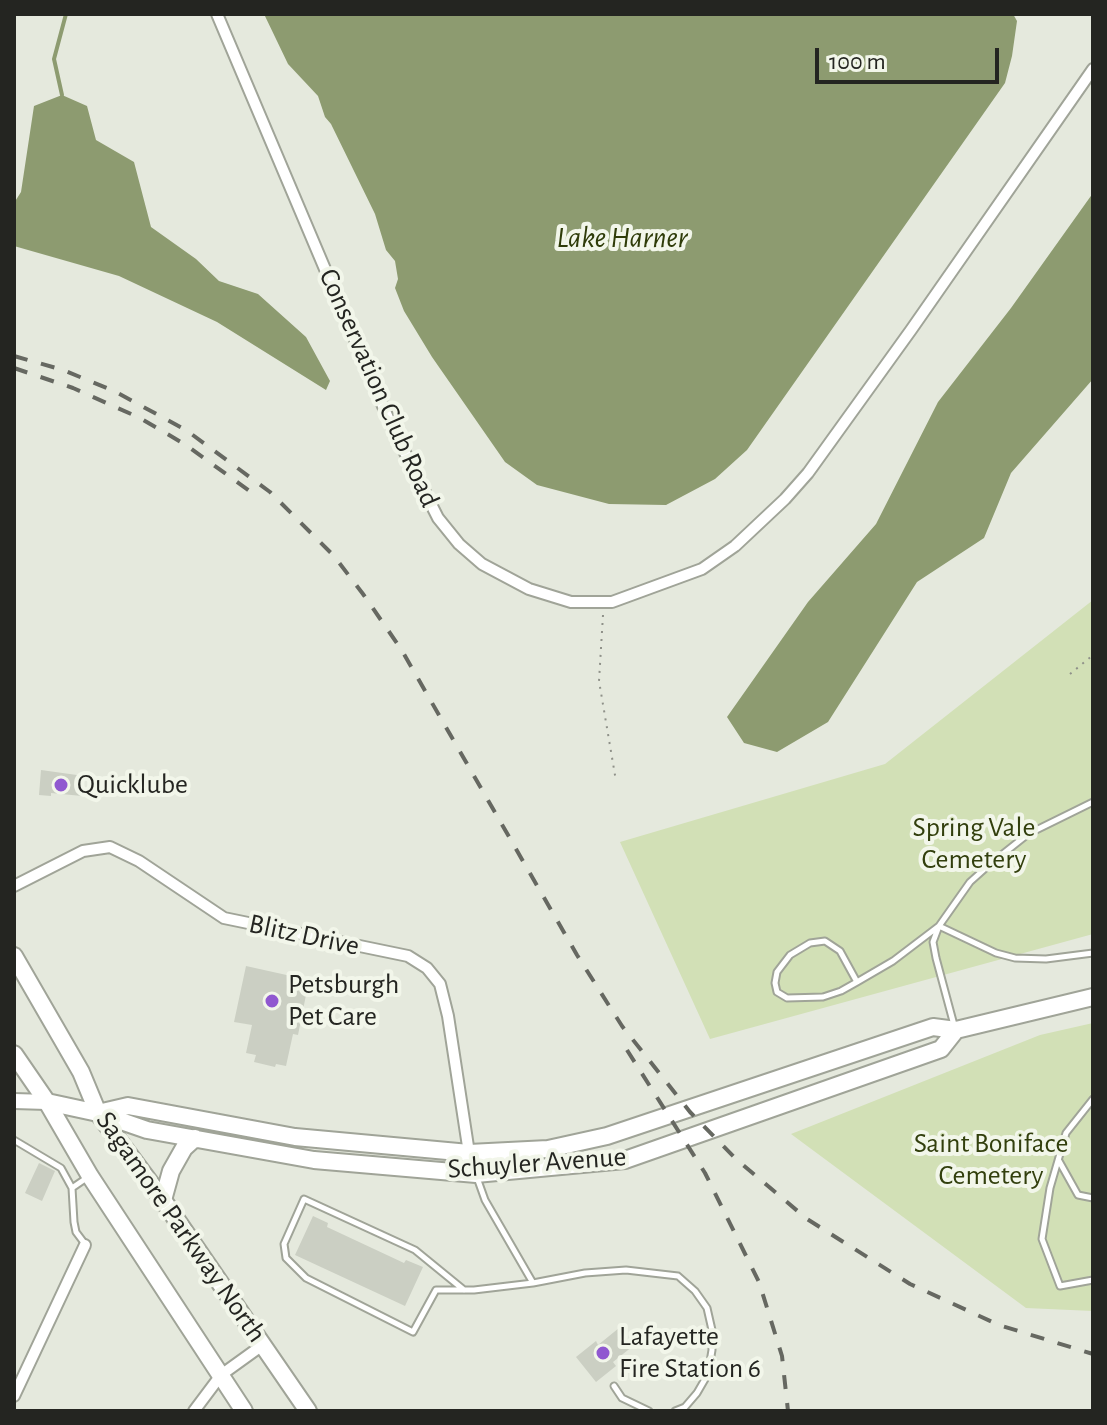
<!DOCTYPE html>
<style>
body{margin:0}
#map{position:relative;width:1107px;height:1425px;overflow:hidden;background:#e5e9dd;font-family:"Alegreya Sans",sans-serif}
canvas{display:block}
.frame{position:absolute;inset:0;border:16px solid #242521;pointer-events:none}
.scale{position:absolute;left:815px;top:48px;width:184px;height:36px;box-sizing:border-box;border:4px solid #242521;border-top:0;padding-left:10px;font-size:24px;line-height:28px;white-space:nowrap;color:#242521;-webkit-text-stroke:6px #f2f6ea;paint-order:stroke}
</style>
<div id="map">
<canvas width="1107" height="1425"></canvas>
<div class="frame"></div>
<div class="scale">100 m</div>
</div>
<script>
const g = document.querySelector('canvas').getContext('2d');
g.lineJoin = 'round';
function fill(path, color) { g.fillStyle = color; g.fill(path, 'evenodd'); }
const toPath = rows => new Path2D(rows.map(r => 'M' + r).join(''));
function stroke(path, color, width, dash) { g.strokeStyle = color; g.lineWidth = width; g.lineCap = dash ? 'butt' : 'round'; g.setLineDash(dash || []); g.stroke(path); }
function drawText(font, color, halo, rows, align = 'center') {
  g.font = font + ' "Alegreya Sans",sans-serif'; g.lineWidth = 8; g.setLineDash([]); g.textBaseline = 'middle'; g.strokeStyle = halo; g.fillStyle = color; for (const [text, x, y, turn = 0] of rows) {
    g.save(); g.translate(x, y); g.rotate((+turn || 0) * Math.PI / 180); g.textAlign = isNaN(turn) ? turn : align; if (halo) g.strokeText(text, 0, 0); g.fillText(text, 0, 0); g.restore();
  }
}
fill(toPath([
 [1093,600,1093,934,710,1039,620,842,885,764],
 [1093,1023,1093,1311,1026,1308,791,1134,1040,1035]
]), '#d2e0b6');
fill(toPath([
 [264,14,1013,14,1017,21,1012,56,1005,83,747,450,715,479,666,505,609,504,537,485,505,462,432,357,404,311,395,288,398,279,395,261,386,250,375,214,331,124,325,117,318,96,288,64],
 [62,95,87,106,96,140,134,162,151,227,196,259,219,281,258,294,306,337,330,381,326,390,217,322,119,276,14,246,14,203,21,192,34,106],
 [1093,193,1093,379,1011,473,984,538,917,582,828,722,777,752,744,743,727,717,808,602,876,524,938,402,1011,308]
]), '#8d9b70');
stroke(toPath([
 [62,95,54,59,66,14]
]), '#8d9b70', 4);
fill(toPath([
 [41,770,84,776,82,796,51,793,51,796,39,795],
 [246,966,309,980,298,1035,293,1034,286,1066,276,1064,275,1067,254,1062,256,1055,246,1053,252,1025,234,1022],
 [39,1163,55,1171,42,1201,25,1193],
 [313,1216,328,1223,327,1227,404,1263,406,1260,423,1267,405,1306,295,1255],
 [619,1328,633,1346,613,1362,616,1366,596,1382,576,1357,596,1341,598,1345]
]), '#cbcfc3');
const service = toPath([
 [857,982,840,951,825,941,810,943,790,955,777,972,775,983,777,992,787,998,823,997,841,991,857,982,893,961,939,926,996,953,1015,958,1046,959,1093,953],
 [954,1025,936,958,933,942,939,926,970,882,989,865,1028,834,1093,802],
 [1093,1099,1066,1133,1050,1188,1042,1239,1060,1286,1093,1280],
 [14,1140,61,1168,72,1188],
 [470,1158,485,1200,533,1283],
 [1059,1161,1078,1195,1093,1198],
 [85,1244,76,1232,74,1222,72,1188,88,1177],
 [464,1290,415,1250,304,1199,284,1244,286,1258,306,1278,413,1332,436,1290,474,1290,533,1283,585,1273,626,1270,678,1276,695,1291,707,1308,712,1330,712,1350,708,1374,697,1393,685,1407,675,1411],
 [614,1386,622,1398,649,1411]
]);
const minor = toPath([
 [217,14,391,425,438,518,459,544,482,564,529,589,571,602,612,602,702,569,735,546,785,499,808,473,911,330,1093,69],
 [14,886,83,851,110,847,139,861,224,918,408,956,427,968,440,984,448,1016,469,1153],
 [14,1396,85,1245],
 [194,1411,221,1375,264,1344]
]);
const secondary = toPath([
 [14,1101,47,1102]
]);
const primary = toPath([
 [47,1102,90,1176,244,1411],
 [98,1113,163,1200,308,1411]
]);
const trunk = toPath([
 [14,956,81,1072,98,1113],
 [14,1054,47,1102,98,1113,147,1130,314,1160,476,1174,625,1160,941,1049,956,1030],
 [98,1113,128,1106,295,1137,469,1153,548,1149,607,1136,933,1027,956,1030,1093,997],
 [163,1200,171,1171,184,1148,195,1138]
]);
stroke(service, '#a0a498', 9);
stroke(minor, '#a0a498', 14);
stroke(secondary, '#a0a498', 18);
stroke(primary, '#a0a498', 20);
stroke(trunk, '#a0a498', 20);
stroke(toPath([
 [603,615,599,681,616,781],
 [1070,674,1093,655]
]), '#8f9189', 2, [2, 6]);
stroke(service, '#fff', 5);
stroke(minor, '#fff', 10);
stroke(secondary, '#fff', 14);
stroke(primary, '#fff', 16);
stroke(trunk, '#fff', 16);
stroke(toPath([
 [14,356,63,370,114,391,186,430,270,492,334,556,363,594,401,649,577,955,622,1026,690,1112,736,1159,807,1219,910,1284,999,1325,1093,1354],
 [14,368,73,388,140,418,186,445,255,495],
 [627,1050,705,1173,759,1282,782,1356,788,1411]
]), '#666861', 4, [14, 14]);
for (const [x, y, r, color] of [
 [61,785,8,"#9058d0"],
 [272,1001,8,"#9058d0"],
 [603,1353,8,"#9058d0"]
]) { const dot = new Path2D(); dot.arc(x, y, r, 0, 2 * Math.PI); g.fillStyle = color; g.fill(dot); stroke(dot, '#f2f6ea', 3); }
drawText('28px', '#242521', '#f2f6ea', [
 ["Conservation Club Road",379,388,66],
 ["Blitz Drive",304,935,12],
 ["Schuyler Avenue",537,1163,-4],
 ["Sagamore Parkway North",181,1227,55]
]);
drawText('28px', '#242521', '#f2f6ea', [
 ["Quicklube",77,785],
 ["Petsburgh",288,985],
 ["Pet Care",288,1017],
 ["Lafayette",619,1337],
 ["Fire Station 6",619,1369]
], 'left');
drawText('28px', '#323f0d', '#f2f6ea', [
 ["Spring Vale",974,828],
 ["Cemetery",974,860],
 ["Saint Boniface",991,1144],
 ["Cemetery",991,1176]
]);
drawText('italic 30px', '#2f3c09', '#f2f6ea', [
 ["Lake Harner",622,238]
]);
</script>
